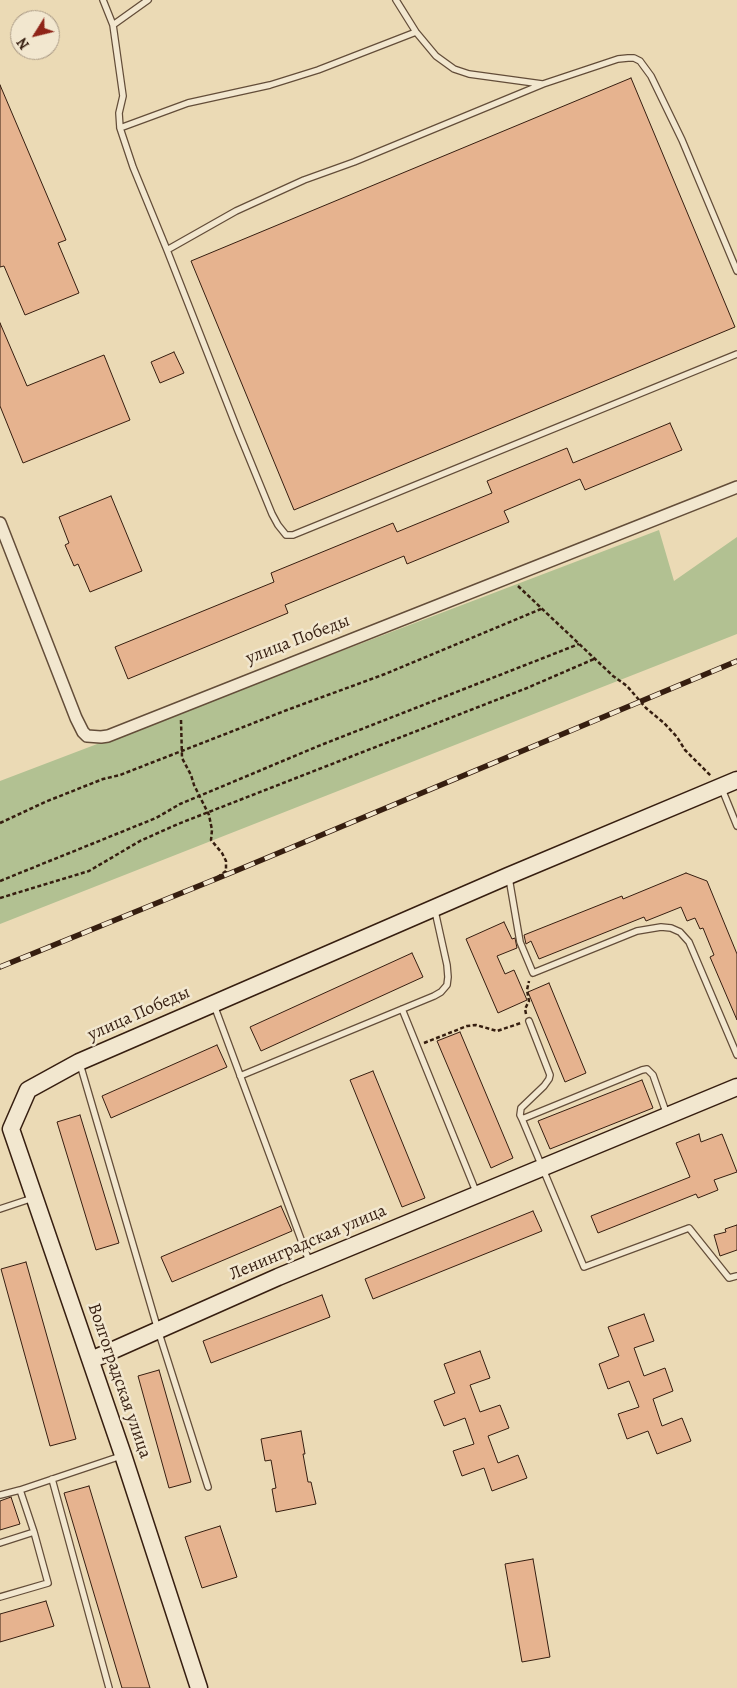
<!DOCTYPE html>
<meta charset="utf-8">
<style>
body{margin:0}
#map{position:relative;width:737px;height:1688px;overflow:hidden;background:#ebdab5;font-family:Alegreya,serif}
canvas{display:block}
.north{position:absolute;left:10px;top:10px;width:50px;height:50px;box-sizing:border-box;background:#f2e7cf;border:1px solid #a79783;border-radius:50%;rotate:234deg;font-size:14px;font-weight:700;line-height:20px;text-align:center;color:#361e10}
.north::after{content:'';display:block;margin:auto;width:18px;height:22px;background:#8f2418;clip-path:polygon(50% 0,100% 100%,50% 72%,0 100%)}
</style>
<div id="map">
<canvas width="737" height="1688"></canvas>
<div class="north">N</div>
</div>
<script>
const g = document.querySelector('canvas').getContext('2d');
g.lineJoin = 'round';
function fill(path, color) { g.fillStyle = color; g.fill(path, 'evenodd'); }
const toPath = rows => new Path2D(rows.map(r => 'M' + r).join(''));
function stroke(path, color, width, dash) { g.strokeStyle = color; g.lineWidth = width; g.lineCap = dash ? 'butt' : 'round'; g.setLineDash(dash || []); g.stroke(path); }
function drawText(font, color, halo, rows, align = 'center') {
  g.font = font + ' Alegreya,serif'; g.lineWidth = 5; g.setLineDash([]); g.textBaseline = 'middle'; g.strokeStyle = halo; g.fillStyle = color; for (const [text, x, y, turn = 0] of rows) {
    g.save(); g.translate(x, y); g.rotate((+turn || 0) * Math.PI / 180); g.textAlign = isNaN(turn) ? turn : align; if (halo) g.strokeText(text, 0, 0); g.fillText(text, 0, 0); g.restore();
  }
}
fill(toPath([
 [659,530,674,581,737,537,737,634,0,924,0,781]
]), '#b2c192');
const building = toPath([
 [631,78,735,327,294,510,191,261,631,78],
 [0,85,66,240,58,243,79,293,25,315,4,266,0,267,0,85],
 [0,323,27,386,104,355,130,420,23,463,0,406,0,323],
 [174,352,184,373,160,383,151,362,174,352],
 [670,423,682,450,585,490,580,479,504,511,509,522,407,564,404,556,285,605,288,613,128,679,115,647,274,582,271,573,393,523,397,532,492,493,487,481,567,448,573,463,670,423],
 [111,496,142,571,90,592,78,564,74,566,65,545,69,543,59,517,111,496],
 [686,873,707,881,737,954,737,1020,710,957,714,955,703,928,700,929,695,918,687,921,681,907,646,921,644,917,539,959,531,941,526,944,524,935,622,896,623,899,686,873],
 [504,922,512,939,515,938,517,948,497,956,505,974,514,970,527,1000,498,1013,466,939,504,922],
 [412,953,423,977,261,1051,250,1027,412,953],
 [549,983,586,1073,565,1082,528,992,549,983],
 [460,1032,513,1158,491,1168,437,1041,460,1032],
 [217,1045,227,1067,111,1118,102,1096,217,1045],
 [373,1071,425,1198,402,1207,350,1080,373,1071],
 [642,1080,653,1108,550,1149,538,1121,642,1080],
 [80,1115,119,1243,96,1250,57,1122,80,1115],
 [699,1134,701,1142,722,1134,737,1172,714,1180,718,1190,698,1198,696,1194,598,1233,591,1216,690,1177,676,1143,699,1134],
 [281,1206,292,1231,172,1282,161,1257,281,1206],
 [533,1211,542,1231,373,1299,365,1279,533,1211],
 [737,1225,737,1250,720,1256,714,1235,726,1232,725,1229,737,1225],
 [26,1262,76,1439,50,1446,1,1269,26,1262],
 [322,1295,330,1317,211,1363,203,1341,322,1295],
 [644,1314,654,1341,634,1348,644,1376,665,1368,673,1391,653,1399,662,1426,682,1418,691,1441,657,1454,648,1431,627,1439,618,1414,639,1407,629,1381,608,1389,599,1364,619,1356,608,1327,644,1314],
 [480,1351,490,1378,470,1385,480,1412,500,1405,509,1428,488,1436,498,1463,518,1455,527,1478,492,1491,484,1468,462,1476,453,1451,474,1444,465,1418,444,1426,434,1401,455,1393,444,1364,480,1351],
 [159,1370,191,1482,169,1488,138,1376,159,1370],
 [301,1431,305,1454,303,1454,308,1482,311,1482,316,1504,276,1512,272,1489,276,1488,271,1460,265,1461,261,1439,301,1431],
 [89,1486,150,1688,122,1688,64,1493,89,1486],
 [11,1497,20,1524,0,1530,0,1501,11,1497],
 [220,1526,237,1577,202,1588,185,1537,220,1526],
 [533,1559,550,1657,522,1662,505,1564,533,1559],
 [46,1601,54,1626,0,1642,0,1614,46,1601]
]);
fill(building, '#e6b38f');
stroke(building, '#361e10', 1);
const lane = toPath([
 [103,0,113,25],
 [148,0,113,25,123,96,119,113,120,128,133,167,167,250,238,431,272,514,278,525,286,535,293,535,737,354],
 [396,0,416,32,436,56,454,69,469,74,542,84],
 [120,128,188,103,270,85,318,70,416,32],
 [167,250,236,211,304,180,354,162,543,84,618,59,628,58,634,58,640,61,651,76,682,140,737,271],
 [722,789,737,826],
 [509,878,520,942,533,973,637,931,661,927,671,928,680,932,689,942,737,1055],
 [214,1005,309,1261],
 [402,1009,477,1194],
 [80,1064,158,1330,208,1487],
 [240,1076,434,996,441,992,447,985,448,977,447,965,435,911],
 [667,1115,653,1075,647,1069,642,1070,522,1119,584,1267,689,1228,729,1278,737,1276],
 [522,1119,520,1115,521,1108,544,1086,549,1079,550,1075,529,1021],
 [0,1209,33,1198],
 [52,1479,109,1688],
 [0,1495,20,1490,121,1456],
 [0,1543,34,1532,20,1490],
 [0,1597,48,1583,34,1532]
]);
const street = toPath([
 [0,523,76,718,83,732,87,736,101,737,108,736,737,487]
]);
const secondary = toPath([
 [91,1360,278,1277,737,1087],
 [199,1688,123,1455,11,1129,28,1090,79,1062,213,1004,508,876,737,780]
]);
stroke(lane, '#634d39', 8);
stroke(street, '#634d39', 14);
stroke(secondary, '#361e10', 19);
stroke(toPath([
 [518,586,613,676,627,686,646,708,664,723,677,737,685,750,711,776],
 [181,720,182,758,191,775,194,785,209,815,212,830,211,840,222,853,226,861,226,871,214,880],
 [0,823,45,802,103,779,120,775,287,710,385,674,541,609],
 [0,881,156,818,180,804,321,745,579,644],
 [0,898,89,871,140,841,178,824,527,688,594,659],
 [526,1014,525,1009,529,1001,527,990,529,981],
 [424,1043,467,1026,476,1025,497,1031,521,1023]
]), '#361e10', 2.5, [4, 2.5]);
stroke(lane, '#f2e7cf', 5.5);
stroke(street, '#f2e7cf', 11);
stroke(secondary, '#f2e7cf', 16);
const rail = toPath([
 [0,967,233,872,737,661]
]);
stroke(rail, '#361e10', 5.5);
stroke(rail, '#f2e7cf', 4, [11]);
drawText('18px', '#361e10', '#f2e7cf', [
 ["улица Победы",298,640,-21],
 ["улица Победы",139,1014,-24],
 ["Ленинградская улица",308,1243,-23],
 ["Волгоградская улица",119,1381,71]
]);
</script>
